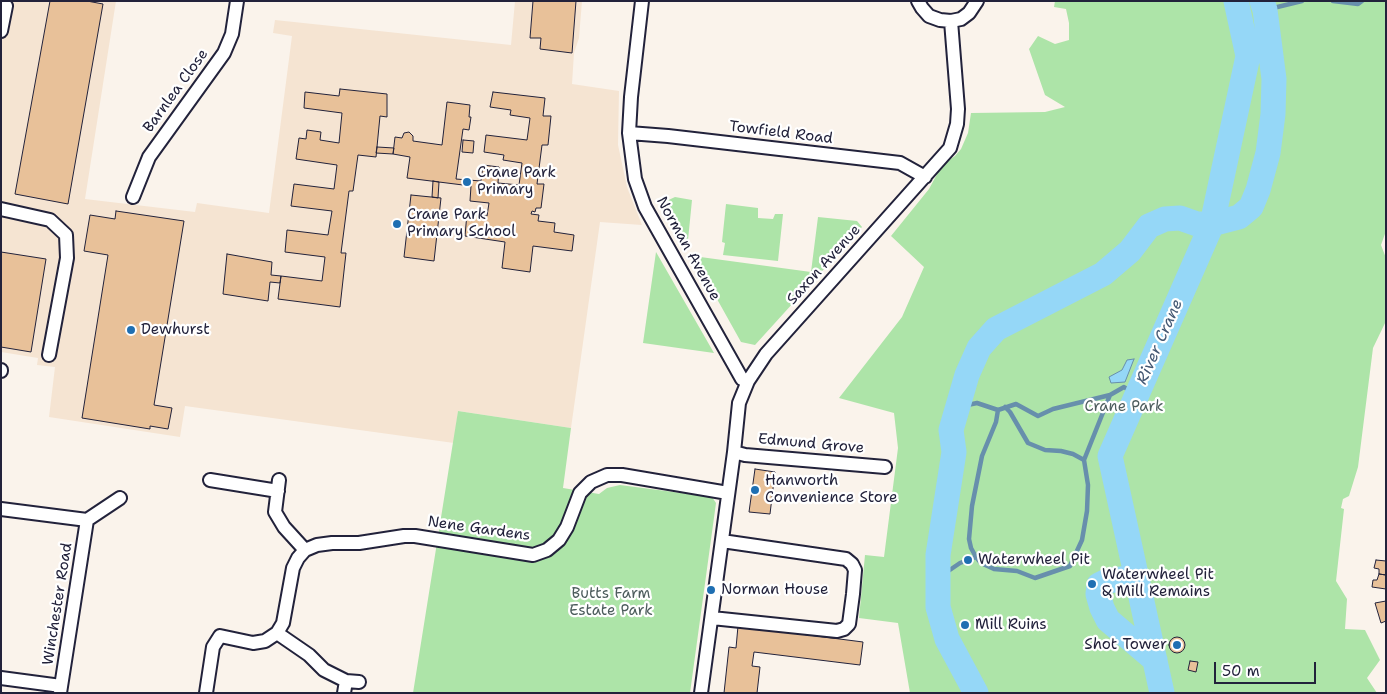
<!DOCTYPE html>
<style>
body{margin:0}
#map{position:relative;width:1387px;height:694px;overflow:hidden;background:#faf3eb;font-family:"Shantell Sans",sans-serif}
canvas{display:block}
.frame{position:absolute;inset:0;border:2px solid #22223b;pointer-events:none}
.scale{position:absolute;left:1214px;top:662px;width:102px;height:22px;box-sizing:border-box;border:2px solid #22223b;border-top:0;padding-left:6px;font-size:15px;line-height:18px;white-space:nowrap;color:#22223b;-webkit-text-stroke:4px #fff;paint-order:stroke}
</style>
<div id="map">
<canvas width="1387" height="694"></canvas>
<div class="frame"></div>
<div class="scale">50 m</div>
</div>
<script>
const g = document.querySelector('canvas').getContext('2d');
g.lineJoin = 'round';
function fill(path, color) { g.fillStyle = color; g.fill(path, 'evenodd'); }
const toPath = rows => new Path2D(rows.map(r => 'M' + r).join(''));
function stroke(path, color, width, dash) { g.strokeStyle = color; g.lineWidth = width; g.lineCap = dash ? 'butt' : 'round'; g.setLineDash(dash || []); g.stroke(path); }
function drawText(font, color, halo, rows, align = 'center') {
  g.font = font + ' "Shantell Sans",sans-serif'; g.lineWidth = 4.5; g.setLineDash([]); g.textBaseline = 'middle'; g.strokeStyle = halo; g.fillStyle = color; for (const [text, x, y, turn = 0] of rows) {
    g.save(); g.translate(x, y); g.rotate((+turn || 0) * Math.PI / 180); g.textAlign = isNaN(turn) ? turn : align; if (halo) g.strokeText(text, 0, 0); g.fillText(text, 0, 0); g.restore();
  }
}
fill(toPath([
 [1,1,116,1,85,199,195,212,197,203,269,213,292,36,273,33,275,20,511,45,515,1,582,1,579,38,574,53,572,84,619,91,618,145,627,187,642,225,600,222,571,428,458,411,454,443,185,406,180,437,49,417,55,367,37,365,38,358,1,352]
]), '#f5e4d2');
fill(toPath([
 [1055,1,1386,1,1386,231,1381,245,1386,258,1386,321,1373,348,1358,467,1349,496,1343,499,1341,508,1344,509,1336,581,1347,599,1345,629,1365,630,1380,660,1367,678,1377,693,910,693,898,623,859,618,865,555,884,557,898,448,894,413,839,398,902,317,924,267,891,236,929,189,942,165,955,156,961,149,968,133,971,113,1045,112,1065,107,1045,95,1029,49,1038,36,1055,44,1069,40,1069,23,1066,9,1054,7],
 [675,197,692,200,687,250,660,204],
 [726,204,758,208,758,218,773,219,775,214,783,214,778,261,723,255,725,243,722,242],
 [818,217,857,221,862,227,755,345,741,342,693,256,811,272],
 [656,252,714,353,643,343],
 [458,411,571,428,563,488,599,494,607,488,620,485,712,497,716,503,690,693,413,693]
]), '#ade4a8');
const water = toPath([
 [1134,359,1125,382,1111,383,1109,377,1122,370,1127,360,1134,359]
]);
fill(water, '#95d7f7');
stroke(water, '#678fac', 1);
stroke(toPath([
 [1333,1,1358,4,1362,1],
 [1265,10,1302,1],
 [958,407,977,403,998,410,1016,404,1038,416,1053,409,1110,395,1124,387,1130,391],
 [1005,407,1010,412,1028,443,1045,450,1061,451,1073,454,1084,460],
 [976,557,971,548,969,539,972,506,982,456,996,422,998,410],
 [938,578,960,563,976,557,981,563,994,569,1017,571,1035,578,1070,566,1082,540,1087,511,1088,485,1084,460,1110,395]
]), '#678fac', 4.5);
stroke(toPath([
 [1136,577,1107,581,1099,585,1098,594,1102,608,1108,620,1155,660],
 [976,693,947,639,938,607,938,555,954,452,951,430,967,375,979,348,996,329,1103,274,1130,251,1149,226,1165,219,1180,218,1197,224,1212,224,1239,217,1251,207,1258,190,1268,153,1273,114,1274,79,1265,10,1262,1],
 [1162,693,1110,456,1212,224,1248,56,1236,1]
]), '#95d7f7', 25);
const building = toPath([
 [50,1,87,1,103,4,68,204,15,194,50,1],
 [533,1,576,1,572,53,540,49,541,38,530,38,533,1],
 [340,89,387,94,387,117,380,116,376,157,358,155,353,191,349,191,341,253,346,253,340,307,278,299,281,276,322,281,325,257,285,252,287,230,328,235,332,211,291,206,294,184,334,189,337,165,296,159,299,138,306,139,307,130,321,132,320,140,339,143,342,113,304,108,305,92,339,96,340,89],
 [493,92,545,98,543,116,551,116,548,145,542,145,537,184,544,184,541,208,536,208,535,212,532,211,531,214,539,215,538,221,555,223,554,232,574,235,572,251,533,246,530,272,502,268,505,242,465,236,467,213,487,216,489,203,470,201,471,186,407,178,410,157,393,154,395,137,402,138,404,133,409,132,413,136,413,141,442,145,447,102,470,105,469,117,471,117,469,130,463,129,456,179,481,181,483,165,499,167,498,183,519,185,522,163,503,160,504,155,484,152,486,135,527,140,530,118,510,115,511,110,490,107,493,92],
 [463,140,474,141,473,153,462,152,463,140],
 [377,147,394,148,393,154,376,153,377,147],
 [433,181,439,182,438,198,432,197,433,181],
 [411,195,441,198,434,261,404,257,411,195],
 [116,211,184,221,154,405,172,408,168,429,150,426,150,429,82,418,108,255,84,251,90,215,115,219,116,211],
 [1,252,46,259,31,352,1,347,1,252],
 [227,254,272,262,271,275,281,276,280,283,270,282,268,301,223,294,227,254],
 [755,469,775,472,770,514,749,512,755,469],
 [1376,560,1386,561,1386,575,1379,574,1379,569,1374,568,1376,560],
 [1379,574,1386,575,1386,589,1372,587,1373,580,1377,580,1379,574],
 [1386,601,1386,621,1381,623,1375,603,1386,601],
 [738,626,863,642,860,665,754,652,752,666,760,667,757,693,724,693,729,647,736,648,738,626],
 '1169 645a8 8 0 1 1 16 0a8 8 0 1 1-16 0Z',
 [1190,661,1198,662,1196,672,1188,670,1190,661]
]);
fill(building, '#e8c199');
stroke(building, '#22223b', 1);
const street = toPath([
 [642,1,631,97,629,133,635,179,645,207,742,379,748,381],
 [918,1,922,8,929,16,940,20,951,21,961,19,969,13,977,1],
 [1,31,6,6],
 [629,133,668,136,900,163,925,177],
 [133,197,149,157,224,53,232,34,237,1],
 [1,209,50,220,66,235,67,258,49,355],
 [1,371,1,370],
 [734,452,745,455,885,467],
 [210,480,278,491],
 [279,480,275,512,284,527,305,550],
 [1,509,87,520,120,498],
 [712,618,837,631,844,629,849,624,853,594,855,570,852,564,846,559,722,541],
 [277,633,283,623,293,568,298,558,305,550,317,545,332,543,359,543,404,536,415,536,533,555,547,550,559,540,567,527,580,493,591,482,607,475,622,475,728,493],
 [1,678,61,686],
 [346,681,359,682],
 [60,693,87,520],
 [206,693,213,647,220,636,253,643,265,641,277,633,309,655,324,670,346,681,344,693],
 [701,693,734,452,739,403,748,381,766,354,950,148,957,124,958,109,951,21]
]);
stroke(street, '#22223b', 16);
stroke(street, '#fff', 12);
for (const [x, y, r, color] of [
 [467,182,5,"#1f6fb2"],
 [397,224,5,"#1f6fb2"],
 [131,330,5,"#1f6fb2"],
 [755,490,5,"#1f6fb2"],
 [968,560,5,"#1f6fb2"],
 [1092,584,5,"#1f6fb2"],
 [711,590,5,"#1f6fb2"],
 [965,625,5,"#1f6fb2"],
 [1177,645,5,"#1f6fb2"]
]) { const dot = new Path2D(); dot.arc(x, y, r, 0, 2 * Math.PI); g.fillStyle = color; g.fill(dot); stroke(dot, '#fff', 2); }
drawText('15px', '#22223b', '#fff', [
 ["Barnlea Close",176,91,-54],
 ["Towfield Road",781,133,7],
 ["Norman Avenue",688,249,61],
 ["Saxon Avenue",824,265,-48],
 ["Edmund Grove",811,444,5],
 ["Nene Gardens",479,529,8],
 ["Winchester Road",58,604,-81]
]);
drawText('15px', '#22223b', '#fff', [
 ["Crane Park",477,173],
 ["Primary",477,190],
 ["Crane Park",407,215],
 ["Primary School",407,232],
 ["Dewhurst",141,330],
 ["Hanworth",765,481],
 ["Convenience Store",765,498],
 ["Waterwheel Pit",978,560],
 ["Waterwheel Pit",1102,575],
 ["& Mill Remains",1102,592],
 ["Norman House",721,590],
 ["Mill Ruins",975,625],
 ["Shot Tower",1167,645,"right"]
], 'left');
drawText('15px', '#4c5c5c', '#fff', [
 ["Crane Park",1124,407],
 ["Butts Farm",611,594],
 ["Estate Park",611,611]
]);
drawText('italic 16px', '#445873', '#fff', [
 ["River Crane",1160,342,-66]
]);
</script>
